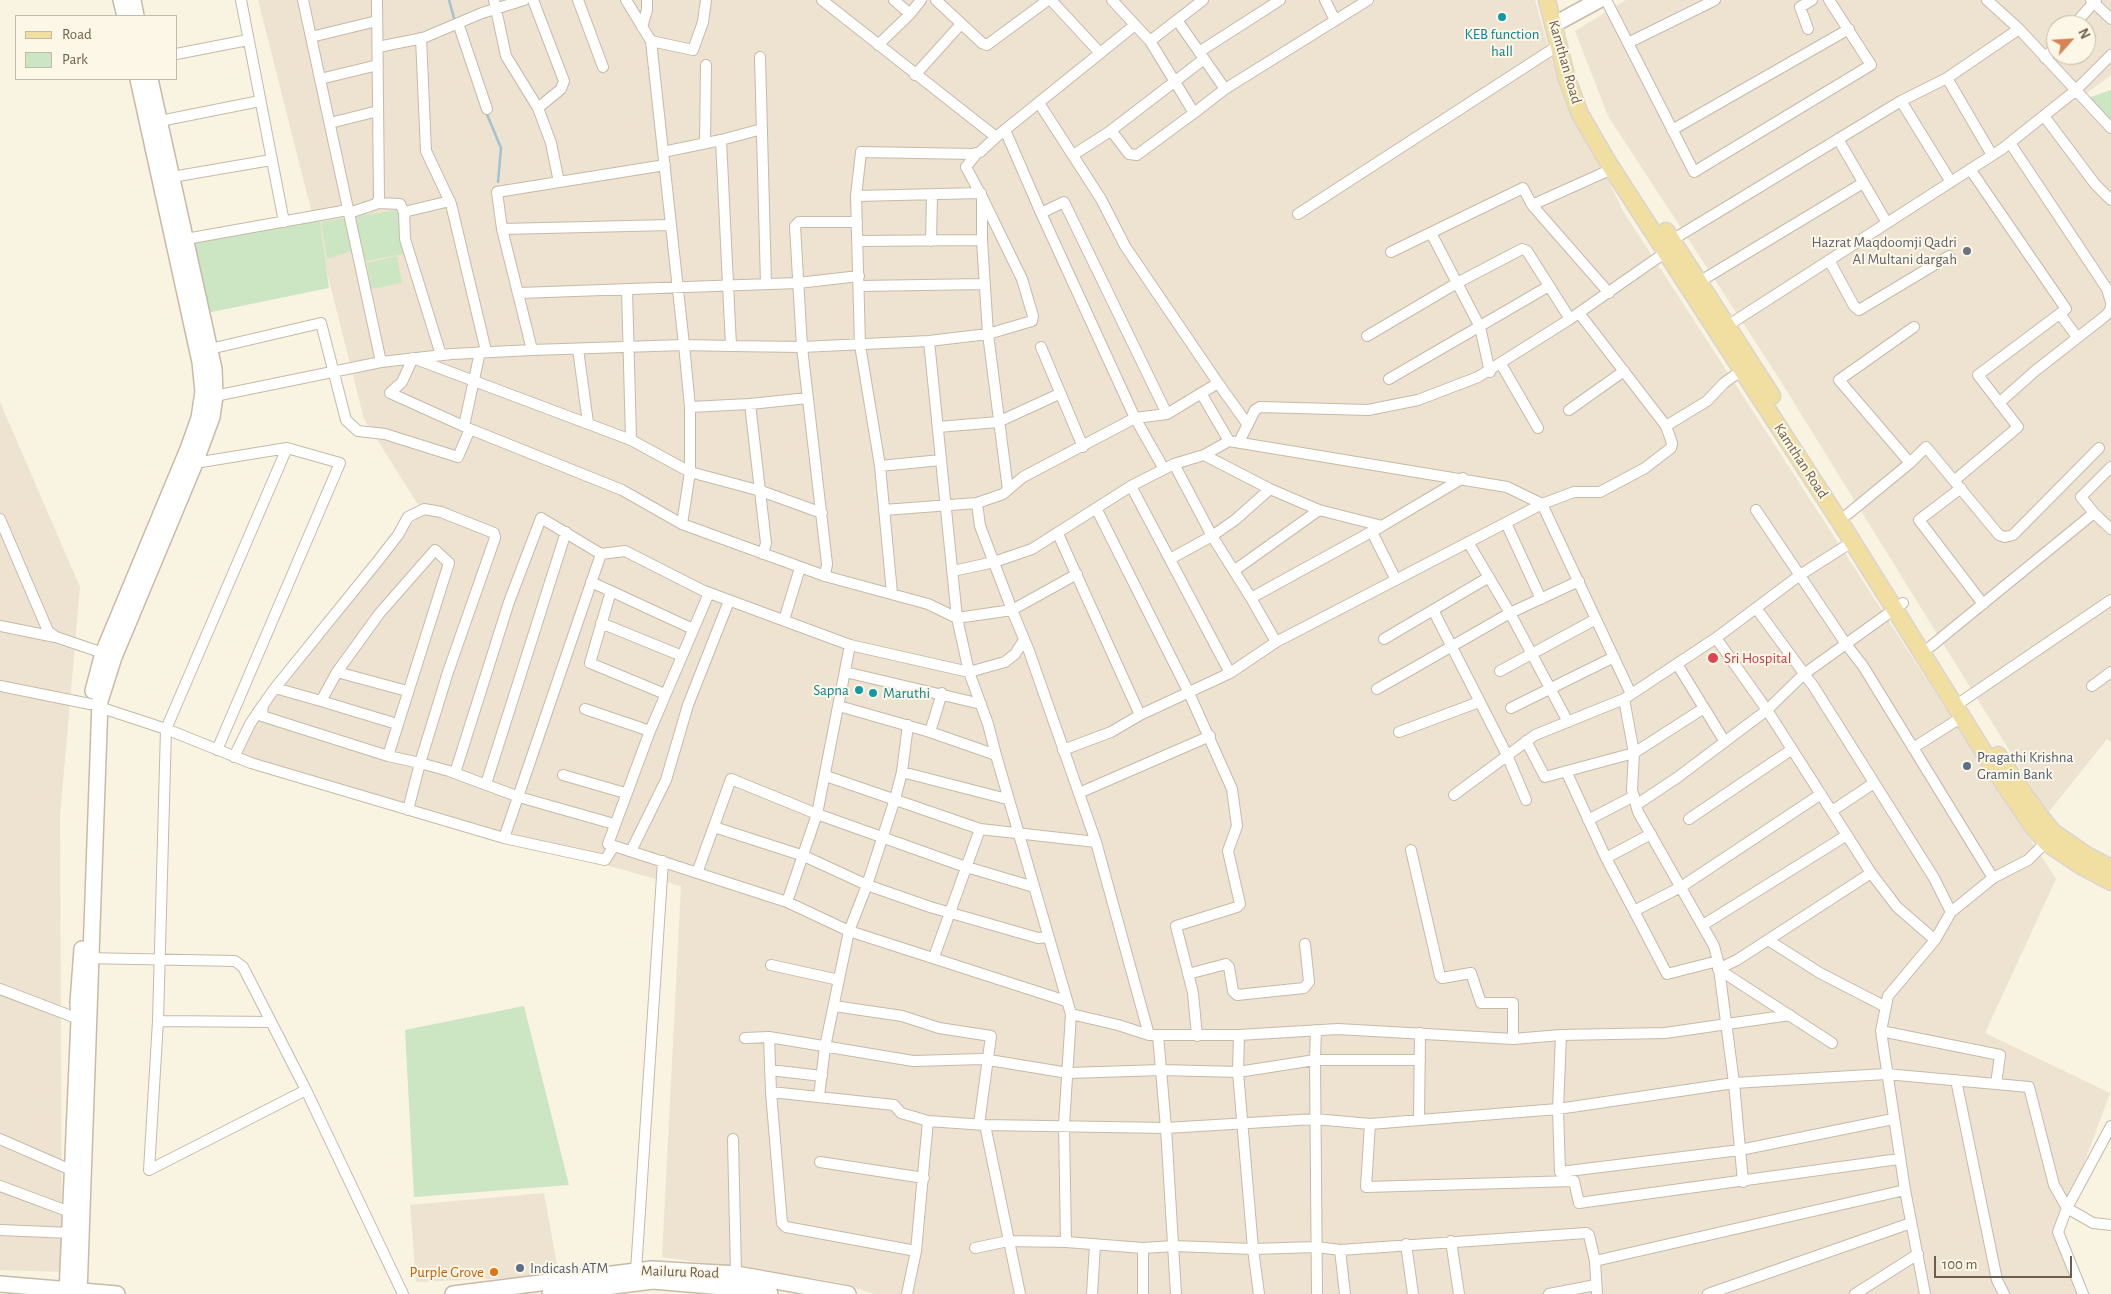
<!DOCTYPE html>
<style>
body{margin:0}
#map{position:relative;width:2111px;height:1294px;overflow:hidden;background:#f9f3e2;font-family:"Alegreya Sans",sans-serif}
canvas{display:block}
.legend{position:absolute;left:15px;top:15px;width:162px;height:65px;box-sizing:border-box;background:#fdf7e8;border:1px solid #c4b9aa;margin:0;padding:6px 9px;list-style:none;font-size:15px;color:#6e5d4c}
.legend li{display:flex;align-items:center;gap:10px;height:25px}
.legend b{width:25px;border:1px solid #c4b9aa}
.north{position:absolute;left:2046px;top:15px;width:50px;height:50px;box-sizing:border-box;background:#fdf7e8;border:1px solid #c4b9aa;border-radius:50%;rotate:64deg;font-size:14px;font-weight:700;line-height:20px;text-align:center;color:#6e5d4c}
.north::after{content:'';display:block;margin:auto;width:18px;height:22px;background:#d78354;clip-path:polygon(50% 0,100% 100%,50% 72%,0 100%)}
.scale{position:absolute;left:1934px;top:1256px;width:138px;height:22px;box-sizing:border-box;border:2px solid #6e5d4c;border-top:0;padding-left:6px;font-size:15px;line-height:18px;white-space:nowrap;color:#6e5d4c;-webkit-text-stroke:4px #fdf7e8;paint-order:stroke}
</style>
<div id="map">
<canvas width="2111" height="1294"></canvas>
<ul class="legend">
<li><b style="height:6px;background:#f1dfa1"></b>Road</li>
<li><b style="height:14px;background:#cce5c3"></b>Park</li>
</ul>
<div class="north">N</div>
<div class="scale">100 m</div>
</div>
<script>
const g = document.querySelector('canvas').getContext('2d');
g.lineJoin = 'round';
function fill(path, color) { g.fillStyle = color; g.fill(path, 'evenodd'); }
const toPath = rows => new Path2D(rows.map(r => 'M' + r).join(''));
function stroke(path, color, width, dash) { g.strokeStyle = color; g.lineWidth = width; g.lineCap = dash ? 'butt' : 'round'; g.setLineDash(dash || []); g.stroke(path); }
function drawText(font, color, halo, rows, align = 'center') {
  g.font = font + ' "Alegreya Sans",sans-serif'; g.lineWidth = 4; g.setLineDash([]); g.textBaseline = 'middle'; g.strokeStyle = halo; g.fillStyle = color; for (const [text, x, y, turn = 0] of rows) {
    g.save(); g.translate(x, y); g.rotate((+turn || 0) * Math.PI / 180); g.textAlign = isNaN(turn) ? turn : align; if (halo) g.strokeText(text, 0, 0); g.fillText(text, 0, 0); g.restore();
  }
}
fill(toPath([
 [258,0,1535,0,1553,64,1623,211,2056,879,1985,1033,2110,1093,2056,1239,2083,1294,874,1294,837,1282,662,1257,681,886,226,759,422,511,364,419],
 [1626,0,2111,0,2111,75,2084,95,2111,117,2111,742,2107,739,2048,813,1775,372,1608,116,1575,31],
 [2056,25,2086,25,2086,55,2056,55],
 [0,402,80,587,60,817,62,1272,0,1270],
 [544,1193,559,1276,416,1282,410,1205]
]), '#ede3d0');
fill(toPath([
 [2111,90,2111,123,2085,99],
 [397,210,408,253,366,261,361,248,327,259,321,222],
 [319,215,329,288,202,314,186,239],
 [397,256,402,283,371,289,367,263],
 [524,1006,569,1185,414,1197,405,1030]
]), '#cce5c3');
stroke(toPath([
 [449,0,454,18],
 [486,112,501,148,498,182]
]), '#a1c3d1', 2.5);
const street = toPath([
 [241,0,284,222],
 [303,0,381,362],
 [494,0,506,56,538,108,551,143,559,182],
 [533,0,564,81,561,89,538,108],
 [578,0,603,67],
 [626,0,651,41,684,345,690,407,690,472,682,524],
 [822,0,996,137,1135,25],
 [894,0,910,14],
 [936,0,982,43,987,45,1048,0],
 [1051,0,1100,53],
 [1112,0,1150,41,1203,0],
 [1325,0,1335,20],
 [1606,0,1694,172,1871,65,1829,0],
 [1987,0,2019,29,2111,128],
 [2091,0,2111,19],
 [1177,20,1225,89],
 [458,23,487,109],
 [2074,25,2096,0],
 [642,27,647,10,647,0],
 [1808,29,1800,7,1812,0],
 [311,37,377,21],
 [421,38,426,151,451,204,486,351],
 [651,41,693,50,703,22,706,0],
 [1150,41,1194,113,1225,89,1368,0],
 [1628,43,1715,0],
 [878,45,910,14,921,0],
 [378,47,423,38,482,13,524,0],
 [1199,52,1280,0],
 [176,54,248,40],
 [760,57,766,284],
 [2045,58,2056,46],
 [915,75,961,24],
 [1947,78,1992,155],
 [320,79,378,65],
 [1901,101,1951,182],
 [1039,103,1101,199,1125,246,1218,383,1167,414],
 [2044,116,2095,184,2111,200],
 [160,121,260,101],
 [330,123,378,111],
 [1672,130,1849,29],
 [1109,132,1204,59],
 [1838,139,1887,223],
 [705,143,706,65],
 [2010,143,2107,289,2111,302],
 [663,152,721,140,762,129],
 [977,153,966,167,982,197,982,240,988,334,1008,490],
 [1073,155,1109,132,1113,133,1129,154,1137,155,1194,113],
 [665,165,497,192,502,229,532,350,684,345,731,346,721,140],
 [172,177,271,160],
 [856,196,981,193],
 [378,203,400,204,404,212,405,239,441,355],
 [1532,205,1609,293],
 [404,212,450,201],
 [349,213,376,204,379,199,377,0],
 [1041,213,1135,418,1164,469],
 [1298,214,1559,45],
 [857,222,799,222,795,226,802,347,827,564,825,576,928,604,957,618,1012,610,980,526,977,503],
 [502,229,671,225],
 [1431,233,1480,327,1490,372],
 [186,239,348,210],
 [1672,240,1901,101,1947,78,2019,29],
 [857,241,982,240],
 [931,241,932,196],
 [1391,252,1523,188,1532,205,1612,169],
 [1829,260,1854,306,1859,310,1949,256],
 [1699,282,1863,183],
 [860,286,985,284],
 [627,289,631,440],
 [519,293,798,283,859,276],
 [2060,314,2077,337],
 [1727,326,2002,149,2075,91,2111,55],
 [1367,336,1457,283,1522,249,1527,251,1570,319],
 [929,341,957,618,969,672,988,724,996,755],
 [731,346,802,347,929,341,988,334,1032,321,1033,316,1022,279,982,197],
 [1041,347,1083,447],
 [210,349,321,323,346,420,358,431,385,434,458,457,470,429],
 [578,349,588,423],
 [1501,364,1538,428],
 [1389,379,1549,286],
 [1218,383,1248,425],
 [215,396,381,362,452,354,532,350],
 [1999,403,2035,371,2104,317,2110,311,2111,305],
 [750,404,766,543,763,554],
 [690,407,750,404,808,398],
 [1569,410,1624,371],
 [464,426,480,352],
 [1666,426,1707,401,1724,383,1745,368],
 [938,427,998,422,1059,394],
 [1229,441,1507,487,1542,504,1574,492,1600,492,1645,468,1671,448,1672,443,1666,426,1579,313],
 [1239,442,1255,410,1260,407,1368,410,1418,400,1478,377,1570,319,1666,252],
 [1204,455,1270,489,1319,510,1382,526,1251,598,1276,642],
 [195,463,287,448],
 [1910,463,1926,447,1999,535,2005,537,2013,535,2099,448],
 [1174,464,1212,536,1251,598],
 [880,466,941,460],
 [1955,480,2018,427,1978,375,2066,309,1970,169],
 [1131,486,1230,673],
 [1961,488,1919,520,1983,604],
 [884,510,977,503,1003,494,1023,477,1135,418,1167,414,1064,202,1041,213,1005,130],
 [1097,510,1189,693,1232,789,1237,826,1228,851,1240,904,1237,907,1176,926,1193,993,1197,1036],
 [1756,510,1846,644,1863,666,1993,878],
 [822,513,761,491,690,472,631,440,413,358,402,382,390,393,470,429,622,490,682,524,825,576],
 [2094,513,2111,529],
 [1848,514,1910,463,1839,380,1914,327],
 [0,519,48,631,56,637,103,653],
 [1506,523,1541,599],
 [1382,526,1463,478],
 [1372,532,1396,580],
 [1058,534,1140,715],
 [1468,542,1510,613,1568,722],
 [1170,559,1212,536,1235,520,1270,489],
 [1235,570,1319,510],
 [953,571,994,562,1032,549,1131,486,1174,464,1204,455,1229,441,1201,393],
 [1077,574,1012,610,1029,651,1096,842,1149,1035],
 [591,582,693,629],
 [611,591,590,663,665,694],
 [709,593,650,731,608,844,787,902,849,931,1066,1001],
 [892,593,880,466,860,345,856,196,861,152,973,154,980,152,996,137],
 [1756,608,1814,687,1934,878,1951,912],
 [1433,610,1507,755,1526,800],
 [784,620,800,568],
 [601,623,682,656],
 [0,626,55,637],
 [1716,638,1767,710,1871,873,1897,907,1935,940],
 [1384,639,1489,577],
 [1930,647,2094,513,2081,497,2111,467],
 [1677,664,1725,742],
 [1500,671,1596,619],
 [337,672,407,691],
 [845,672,981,704],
 [0,686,90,704],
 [2092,686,2111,672],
 [275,688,321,701,337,672,379,614,435,550,449,563,388,756],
 [1377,689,1510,613,1579,581],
 [1624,699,1634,753,1632,790,1638,812,1714,946,1718,961,1734,1083,1743,1182],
 [321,701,397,724],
 [839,706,930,732,996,755,1071,1014,1064,1125,1066,1242],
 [1955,706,2111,600],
 [99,707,166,729,251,763,504,838,605,860,614,846],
 [1511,708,1614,657],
 [585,709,650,731],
 [930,732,942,693],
 [1399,732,1479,702],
 [1526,741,1545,777,1634,753,1704,708],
 [1913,748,1962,717],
 [1063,750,1111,732,1140,715,1230,673,1276,642,1542,504,1631,694],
 [234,757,250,724,262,706],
 [1566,771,1606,858],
 [902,772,1007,799],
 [455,773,509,602,541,518,601,554,625,551,704,591,850,645,969,672,1005,662,1015,654,1024,640],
 [563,775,625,793],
 [826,776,980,829,1096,842],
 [486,784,566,532],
 [1079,793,1210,736],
 [1454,795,1535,735,1624,699,1716,638,1800,575,1852,542],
 [1636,805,1678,777,1767,710,1804,674,1903,603],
 [408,810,420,763,448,672,495,538,494,533,441,512,424,509,408,517,398,535,377,562,275,688,263,705,262,716,388,756,420,763,449,771,519,797,614,824],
 [1832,811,1874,783],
 [1689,819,1791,750],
 [1588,820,1634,796],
 [714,827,804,856,867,885,930,907,1038,938,1048,937],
 [1651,834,1606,858,1634,911,1667,974,1718,961],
 [504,838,601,554],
 [1411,850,1440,976,1442,978,1471,973,1481,1003,1513,1003,1513,1039],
 [631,851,666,780,688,705,729,601],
 [697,873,731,779,817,814,960,865,1034,887],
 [787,902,817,814,850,645],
 [1634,911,1681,887,1821,794],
 [1703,925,1847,835],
 [1768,940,1820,973,1886,1007],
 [934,957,980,829],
 [85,958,235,961,243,967,306,1090],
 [771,965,839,980],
 [1718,969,1737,960,1871,873],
 [1718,969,1832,1043],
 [1188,974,1226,964,1229,967,1233,991,1237,995,1304,988,1309,982,1305,944],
 [0,989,79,1019],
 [834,1006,902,1016,939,1028,991,1036,979,1124],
 [1071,1014,1118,1025,1149,1035,1239,1035,1338,1029,1513,1039,1561,1035,1558,1109,1560,1172,1740,1150,1893,1119],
 [158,1021,271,1022],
 [1316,1030,1315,1060,1317,1294],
 [1881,1031,2000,1055,1996,1084],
 [1158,1035,1166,1128,1176,1294],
 [1239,1035,1238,1072,1253,1249,1259,1294],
 [1561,1035,1665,1033,1790,1015],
 [769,1037,771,1092,782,1223,786,1227,916,1251],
 [745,1038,769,1037,913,1061,983,1059,1068,1073,1162,1070,1238,1072,1315,1060,1420,1060],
 [770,1070,822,1076],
 [1956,1080,1997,1280,2004,1294],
 [771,1092,894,1105,901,1113,928,1121,985,1125,1166,1128,1315,1119,1370,1124,1558,1109,1734,1083,1886,1074,2029,1087,2054,1185,2067,1208,2093,1223,2111,1225],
 [819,1096,825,1047,849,931,867,885,895,799,902,772,908,725],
 [1419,1119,1420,1033],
 [1370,1124,1366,1187,1574,1181,1579,1203,1899,1159],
 [985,1125,1020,1294],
 [0,1139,71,1170],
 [733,1139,736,1274],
 [820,1162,924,1178],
 [149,1170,158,1021,166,729,287,448,340,463,217,750],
 [149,1170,306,1090,403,1294],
 [0,1186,70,1212],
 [0,1230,70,1233],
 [1451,1241,1459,1294],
 [1406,1244,1413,1294],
 [975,1248,1008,1241,1066,1242,1143,1248,1174,1246,1253,1249,1317,1247,1340,1250,1586,1233,1589,1235,1595,1261,1597,1294],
 [1143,1248,1143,1294],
 [1340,1250,1345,1294],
 [1595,1261,1905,1190],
 [636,1271,663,861],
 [907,1294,916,1251,928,1121],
 [1092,1294,1095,1245],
 [1549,1294,1596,1285],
 [1708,1294,1911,1223],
 [1855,1294,1918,1254],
 [1925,1294,1905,1190,1881,1031,1888,996,1935,940,1951,912,1993,878,2028,860,2049,839],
 [2083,1294,2058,1232,2067,1208,2111,1126]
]);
const secondary = toPath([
 [121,0,125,16],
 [133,0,136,16],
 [1553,25,1599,0],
 [93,691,103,653,188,449,199,418,203,392,200,362,138,79],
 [0,1284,117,1294],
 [67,1294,79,1020,78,1003,82,949],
 [79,1294,100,701,114,657,195,463,212,417,215,396,214,369,150,79],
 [453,1294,652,1269,736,1274,848,1294],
 [550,1294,653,1281,723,1287,770,1294]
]);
const primary = toPath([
 [1547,0,1567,79,1580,114,1609,164,1842,525,2002,781,2033,827,2047,843,2083,867,2111,882],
 [1666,231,1772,396],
 [1998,755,2039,815,2053,832,2088,856,2111,868]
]);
stroke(street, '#c6baa8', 12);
stroke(secondary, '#c8bba6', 18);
stroke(primary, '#d9d5d0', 19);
stroke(street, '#fff', 10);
stroke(secondary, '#fff', 15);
stroke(primary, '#f1dfa1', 16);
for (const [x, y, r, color] of [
 [1502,17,5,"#0f9aa8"],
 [1967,251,5,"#6b7280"],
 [1713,658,6,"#e0444e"],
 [859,690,5,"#0f9aa8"],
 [873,693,5,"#0f9aa8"],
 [1967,766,5,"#5c6f8a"],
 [520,1268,5,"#5c6f8a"],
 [494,1272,5,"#e8710a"]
]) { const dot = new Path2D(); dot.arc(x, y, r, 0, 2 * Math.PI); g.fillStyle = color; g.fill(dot); stroke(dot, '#fdf7e8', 2); }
drawText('15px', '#0d838f', '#fdf7e8', [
 ["KEB function",1502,34],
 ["hall",1502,51],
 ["Sapna",849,690,"right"],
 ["Maruthi",883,693,"left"]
]);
drawText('15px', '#6e5d4c', '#fdf7e8', [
 ["Kamthan Road",1565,62,74],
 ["Kamthan Road",1801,461,57],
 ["Mailuru Road",680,1272,2]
]);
drawText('15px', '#5b616d', '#fdf7e8', [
 ["Hazrat Maqdoomji Qadri",1957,242],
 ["Al Multani dargah",1957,259]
], 'right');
drawText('15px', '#be3a42', '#fdf7e8', [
 ["Sri Hospital",1724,658]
], 'left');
drawText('15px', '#4e5e75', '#fdf7e8', [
 ["Pragathi Krishna",1977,757],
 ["Gramin Bank",1977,774],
 ["Indicash ATM",530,1268]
], 'left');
drawText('15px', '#c56008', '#fdf7e8', [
 ["Purple Grove",484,1272]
], 'right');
</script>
